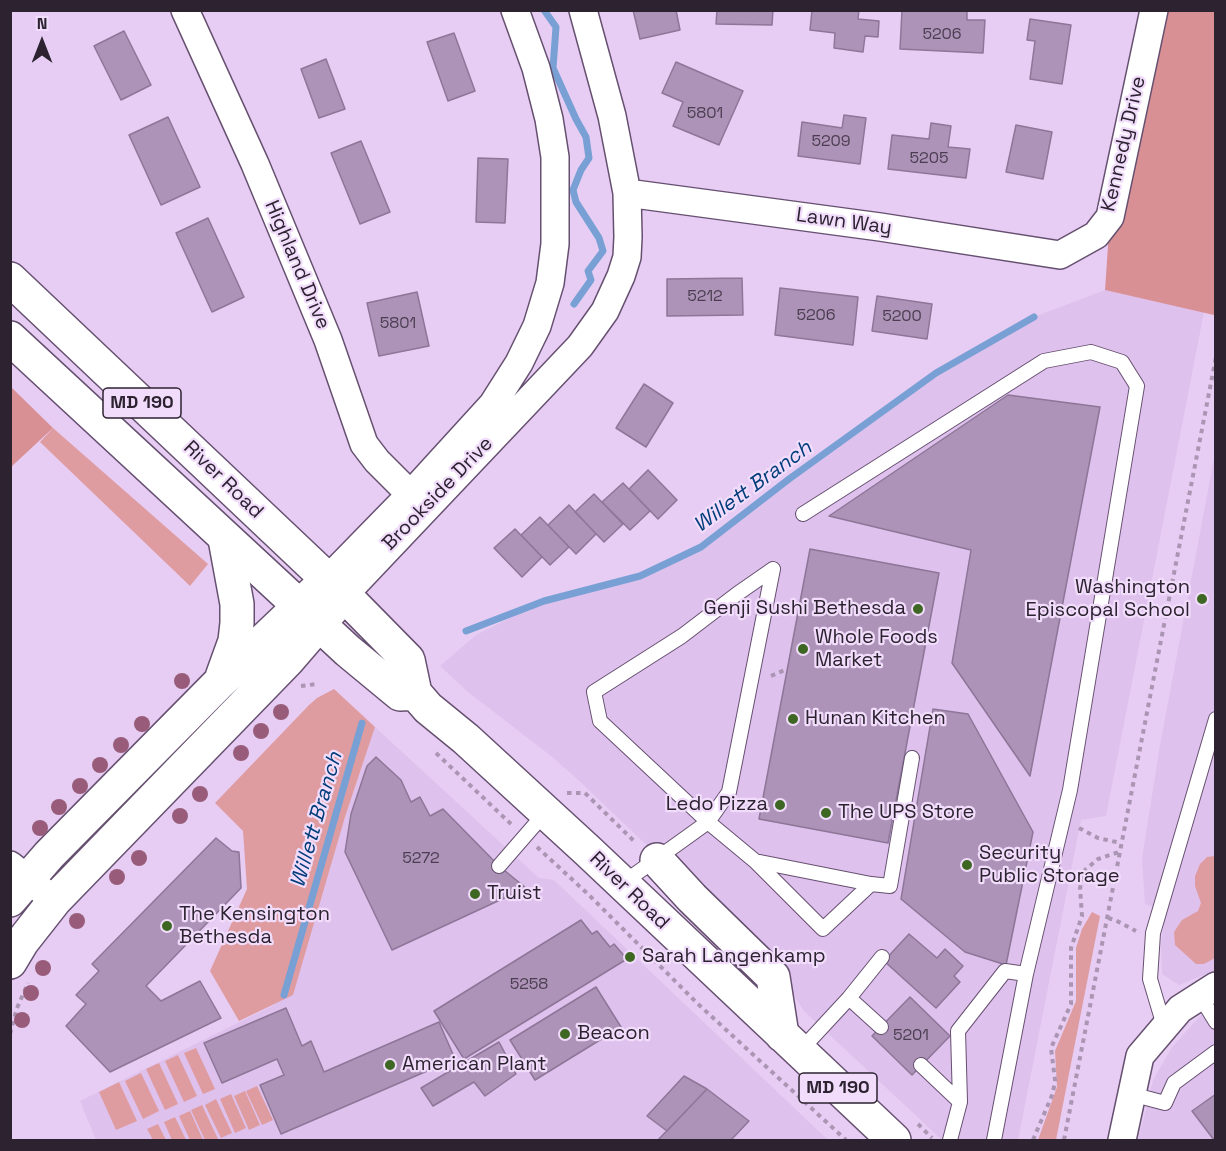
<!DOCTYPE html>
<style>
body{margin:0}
#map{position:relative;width:1226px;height:1151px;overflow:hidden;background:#e7cdf3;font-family:"Space Grotesk",sans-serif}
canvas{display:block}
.frame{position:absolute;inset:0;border:12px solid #2c2230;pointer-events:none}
.north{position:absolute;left:12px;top:12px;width:60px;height:60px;-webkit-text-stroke:4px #f1ddfb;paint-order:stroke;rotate:0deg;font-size:16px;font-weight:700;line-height:24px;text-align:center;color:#2c2230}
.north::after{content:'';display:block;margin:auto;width:21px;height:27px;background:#2c2230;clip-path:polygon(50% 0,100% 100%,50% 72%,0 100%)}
</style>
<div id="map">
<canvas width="1226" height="1151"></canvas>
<div class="frame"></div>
<div class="north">N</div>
</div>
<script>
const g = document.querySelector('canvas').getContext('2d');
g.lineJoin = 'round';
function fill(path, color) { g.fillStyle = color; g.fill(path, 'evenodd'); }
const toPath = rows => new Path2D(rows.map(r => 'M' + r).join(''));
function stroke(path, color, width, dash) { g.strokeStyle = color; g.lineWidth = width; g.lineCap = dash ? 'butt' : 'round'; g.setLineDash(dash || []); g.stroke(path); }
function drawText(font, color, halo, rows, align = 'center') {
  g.font = font + ' "Space Grotesk",sans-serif'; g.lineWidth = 4.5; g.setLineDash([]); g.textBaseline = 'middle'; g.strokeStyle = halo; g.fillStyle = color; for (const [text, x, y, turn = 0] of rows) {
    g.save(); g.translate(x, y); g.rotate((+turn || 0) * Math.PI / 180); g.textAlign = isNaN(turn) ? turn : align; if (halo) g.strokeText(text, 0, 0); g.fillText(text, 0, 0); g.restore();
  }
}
fill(toPath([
 [1105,290,1204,312,1106,816,1081,820,1018,1140,942,1140,804,1011,777,969,575,777,551,756,468,692,440,666,476,635,544,601,640,576,701,547,789,479,936,373,1034,317],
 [1215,453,1216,970,1179,985,1162,974,1161,944,1166,910,1145,904,1142,859,1160,745],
 [375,727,539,878,554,880,828,1140,96,1140,80,1101,274,1005,345,817],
 [1215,1004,1215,1140,1138,1140,1153,1080,1172,1047,1202,1014]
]), '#dfc1ed');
fill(toPath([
 [53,428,208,564,190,586,40,442],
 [334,689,375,727,345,817,293,995,239,1021,210,971,247,889,243,831,215,803,309,705,317,698],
 [1215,856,1215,958,1204,964,1196,964,1175,945,1174,932,1182,920,1198,911,1201,903,1195,886,1195,876,1200,864,1207,857],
 [1092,912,1100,916,1056,1140,1038,1140,1057,1087,1055,1051,1076,1001,1076,948,1082,929],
 [196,1048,215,1089,203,1094,184,1053],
 [178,1055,197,1096,184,1102,165,1061],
 [159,1063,178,1104,165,1110,146,1069],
 [141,1073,159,1111,143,1119,125,1081],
 [119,1082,137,1121,116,1130,99,1092],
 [257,1086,273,1120,262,1125,246,1091],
 [245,1091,260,1125,249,1130,234,1096],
 [231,1094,246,1128,235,1133,220,1099],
 [216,1099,232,1133,221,1138,205,1105],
 [202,1105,218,1139,214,1140,205,1140,191,1110],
 [190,1111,203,1140,190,1140,179,1116],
 [175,1117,186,1140,172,1140,164,1122],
 [158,1124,166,1140,153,1140,147,1129]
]), '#df9ca0');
fill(toPath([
 [1161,11,1215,11,1216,306,1214,315,1105,290,1109,231],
 [10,386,53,428,11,467,10,467]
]), '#d99095');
stroke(toPath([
 [544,10,556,27,553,68,576,119,586,137,589,158,581,170,573,190,576,202,599,238,603,251,588,271,591,280,574,304],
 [466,631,544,601,640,576,701,547,789,479,936,373,1034,317],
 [284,995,362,723]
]), '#78a0d4', 7);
const building = toPath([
 [633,10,676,10,680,30,640,39,633,10],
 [717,10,773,10,772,25,716,24,717,10],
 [812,10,859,10,858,19,879,21,878,37,865,36,863,52,834,48,835,33,810,30,812,10],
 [902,10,967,10,967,20,985,20,983,53,900,49,902,10],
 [1030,19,1071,25,1062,84,1030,79,1035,41,1027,40,1030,19],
 [124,31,151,85,121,100,94,46,124,31],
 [454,33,475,91,448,101,427,42,454,33],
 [326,59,345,109,319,118,301,69,326,59],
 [676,62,743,91,719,145,673,126,683,102,662,93,676,62],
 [844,115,866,118,860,164,798,156,802,122,842,128,844,115],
 [168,117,200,187,161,205,129,135,168,117],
 [931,123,951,126,948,147,970,149,966,178,888,169,892,135,929,139,931,123],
 [1016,125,1052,132,1043,179,1006,172,1016,125],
 [361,141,390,212,360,224,331,153,361,141],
 [478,158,508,159,505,223,476,222,478,158],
 [208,218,244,297,212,312,176,233,208,218],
 [742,278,743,315,667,316,667,279,742,278],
 [780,288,858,297,853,345,775,335,780,288],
 [417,292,429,346,379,356,367,303,417,292],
 [877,296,932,304,927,339,872,331,877,296],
 [644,384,673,403,646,447,616,428,644,384],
 [1008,395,1100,407,1030,776,952,663,971,550,829,516,1008,395],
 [648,470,677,500,658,519,629,489,648,470],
 [623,483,650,511,630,530,602,502,623,483],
 [594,494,623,524,604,542,575,512,594,494],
 [569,505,596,534,576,554,548,525,569,505],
 [540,517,569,547,550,565,521,535,540,517],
 [515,529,542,557,522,577,494,548,515,529],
 [810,549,939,573,888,843,759,819,810,549],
 [933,709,968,714,1033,832,1006,965,965,952,901,899,933,709],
 [376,757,401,780,411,802,420,797,430,816,443,809,499,866,526,888,392,950,345,852,351,814,367,766,376,757],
 [216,838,232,851,239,852,241,888,146,986,161,1001,200,981,221,1018,110,1072,66,1026,86,1004,76,995,99,971,92,964,216,838],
 [581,920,592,934,597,931,610,947,614,944,627,959,464,1059,434,1011,581,920],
 [909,934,937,958,945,949,963,966,954,976,960,982,936,1008,884,961,909,934],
 [596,987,621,1027,535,1080,510,1040,596,987],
 [910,997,950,1036,912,1075,872,1036,910,997],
 [286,1008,302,1046,311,1041,324,1072,439,1022,455,1059,281,1134,260,1085,284,1075,277,1059,222,1083,204,1043,286,1008],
 [499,1042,516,1074,485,1096,474,1082,433,1106,421,1088,499,1042],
 [684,1076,707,1089,667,1131,647,1116,684,1076],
 [707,1089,749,1121,731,1140,658,1140,707,1089],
 [1216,1094,1216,1140,1214,1140,1192,1111,1216,1094]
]);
fill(building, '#ac93b7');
stroke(building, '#8d7698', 1.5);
const service = toPath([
 [803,514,1044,361,1091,352,1122,362,1137,386,1070,790,1026,974,994,1140],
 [773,569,729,792,708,822,600,721,594,692,682,636,737,594,773,569],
 [755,861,871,884,823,929,755,861],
 [499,866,545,813],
 [623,883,708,822,755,861],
 [871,884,890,886,912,758],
 [1200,996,1216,1022],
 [849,998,882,957],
 [1164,1026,1150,979,1153,933,1216,719],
 [799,1052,849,998,881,1027],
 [921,1065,960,1102,950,1140],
 [1131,1094,1165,1103,1174,1083,1216,1052],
 [960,1102,958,1031,1005,971,1026,974]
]);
const minor = toPath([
 [185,10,255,164,328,340,364,444,377,461,423,507],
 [627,193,880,227,1060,255,1096,235,1110,217,1154,10],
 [327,580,410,495,493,404,519,363,537,326,550,283,555,244,555,157,549,119,536,68,515,10],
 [344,595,580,346,605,311,621,276,627,257,628,237,627,193,612,116,583,10],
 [10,865,44,892],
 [1122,1140,1140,1056,1180,1009,1216,986]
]);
const tertiary = toPath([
 [222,677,235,641,237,623,237,604,225,539],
 [10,900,49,855,220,682,327,580],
 [10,962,22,942,55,900,288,660,344,595]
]);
const primary = toPath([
 [10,279,344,595,408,660,415,693,428,708,466,739,588,851,894,1140],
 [10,338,348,651,400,694,415,693],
 [657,860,692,898,773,977,782,1035]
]);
stroke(service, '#665070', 16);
stroke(minor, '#665070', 30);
stroke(tertiary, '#665070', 36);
stroke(primary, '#665070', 36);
stroke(toPath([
 [771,676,787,669],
 [301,686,317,684],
 [436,753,511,824],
 [567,793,585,793,636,843],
 [1079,828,1098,838,1121,843],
 [537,847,589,895,698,1004,846,1140],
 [1108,918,1115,920,1136,931],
 [10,1034,17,1008,28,983],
 [918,1124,932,1138],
 [1033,1140,1053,1093,1055,1080,1051,1048,1071,1004,1071,948,1082,916,1080,888,1085,870,1098,859,1119,852],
 [1064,1140,1216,357]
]), '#aa95b3', 4, [4.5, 4.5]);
stroke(service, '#fff', 14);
stroke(minor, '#fff', 27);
stroke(tertiary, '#fff', 33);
stroke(primary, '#fff', 33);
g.fillStyle = '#985c7a';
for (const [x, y] of [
 [182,681],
 [281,712],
 [142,724],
 [261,731],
 [121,745],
 [241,753],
 [100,765],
 [80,786],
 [200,794],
 [59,807],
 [180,816],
 [40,828],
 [139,858],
 [117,877],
 [77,921],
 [43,968],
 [31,993],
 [22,1020]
]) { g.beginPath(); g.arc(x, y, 8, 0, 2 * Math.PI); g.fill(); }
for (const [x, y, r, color] of [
 [1202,599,6,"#3d6723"],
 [918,609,6,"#3d6723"],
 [803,649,6,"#3d6723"],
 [793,719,6,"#3d6723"],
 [780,805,6,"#3d6723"],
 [826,813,6,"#3d6723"],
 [967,865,6,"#3d6723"],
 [475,894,6,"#3d6723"],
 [167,926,6,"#3d6723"],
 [630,957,6,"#3d6723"],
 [565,1034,6,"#3d6723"],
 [390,1065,6,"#3d6723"]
]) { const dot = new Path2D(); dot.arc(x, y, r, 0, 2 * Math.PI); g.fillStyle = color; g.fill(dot); stroke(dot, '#f1ddfb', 2); }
drawText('16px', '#4c3e52', null, [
 ["5206",942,35],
 ["5801",705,114],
 ["5209",831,142],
 ["5205",929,159],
 ["5212",705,297],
 ["5206",816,316],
 ["5200",902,317],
 ["5801",398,324],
 ["5272",421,859],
 ["5258",529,985],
 ["5201",911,1036]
]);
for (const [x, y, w] of [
 [142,403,78],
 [838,1088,78]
]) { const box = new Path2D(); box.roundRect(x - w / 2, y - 15, w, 30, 4.5); g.fillStyle = '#f1ddfb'; g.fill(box); stroke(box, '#2c2230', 1.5); }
drawText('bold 18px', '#2c2230', null, [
 ["MD 190",142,403],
 ["MD 190",838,1088]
]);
drawText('20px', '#2c2230', '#f1ddfb', [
 ["Kennedy Drive",1124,144,-77],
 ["Lawn Way",844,222,8],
 ["Highland Drive",297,265,67],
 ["River Road",223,480,44],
 ["Brookside Drive",438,494,-46],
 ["River Road",629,891,44]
]);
drawText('20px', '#2c2230', '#f1ddfb', [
 ["Washington",1190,588,"right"],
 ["Episcopal School",1190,611,"right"],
 ["Genji Sushi Bethesda",906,609,"right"],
 ["Whole Foods",815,638],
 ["Market",815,661],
 ["Hunan Kitchen",805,719],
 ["Ledo Pizza",768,805,"right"],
 ["The UPS Store",838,813],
 ["Security",979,854],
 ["Public Storage",979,877],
 ["Truist",487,894],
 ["The Kensington",179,915],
 ["Bethesda",179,938],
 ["Sarah Langenkamp",642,957],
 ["Beacon",577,1034],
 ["American Plant",402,1065]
], 'left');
drawText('italic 21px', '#023d7b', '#f1ddfb', [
 ["Willett Branch",753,487,-36],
 ["Willett Branch",317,820,-74]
]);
</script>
